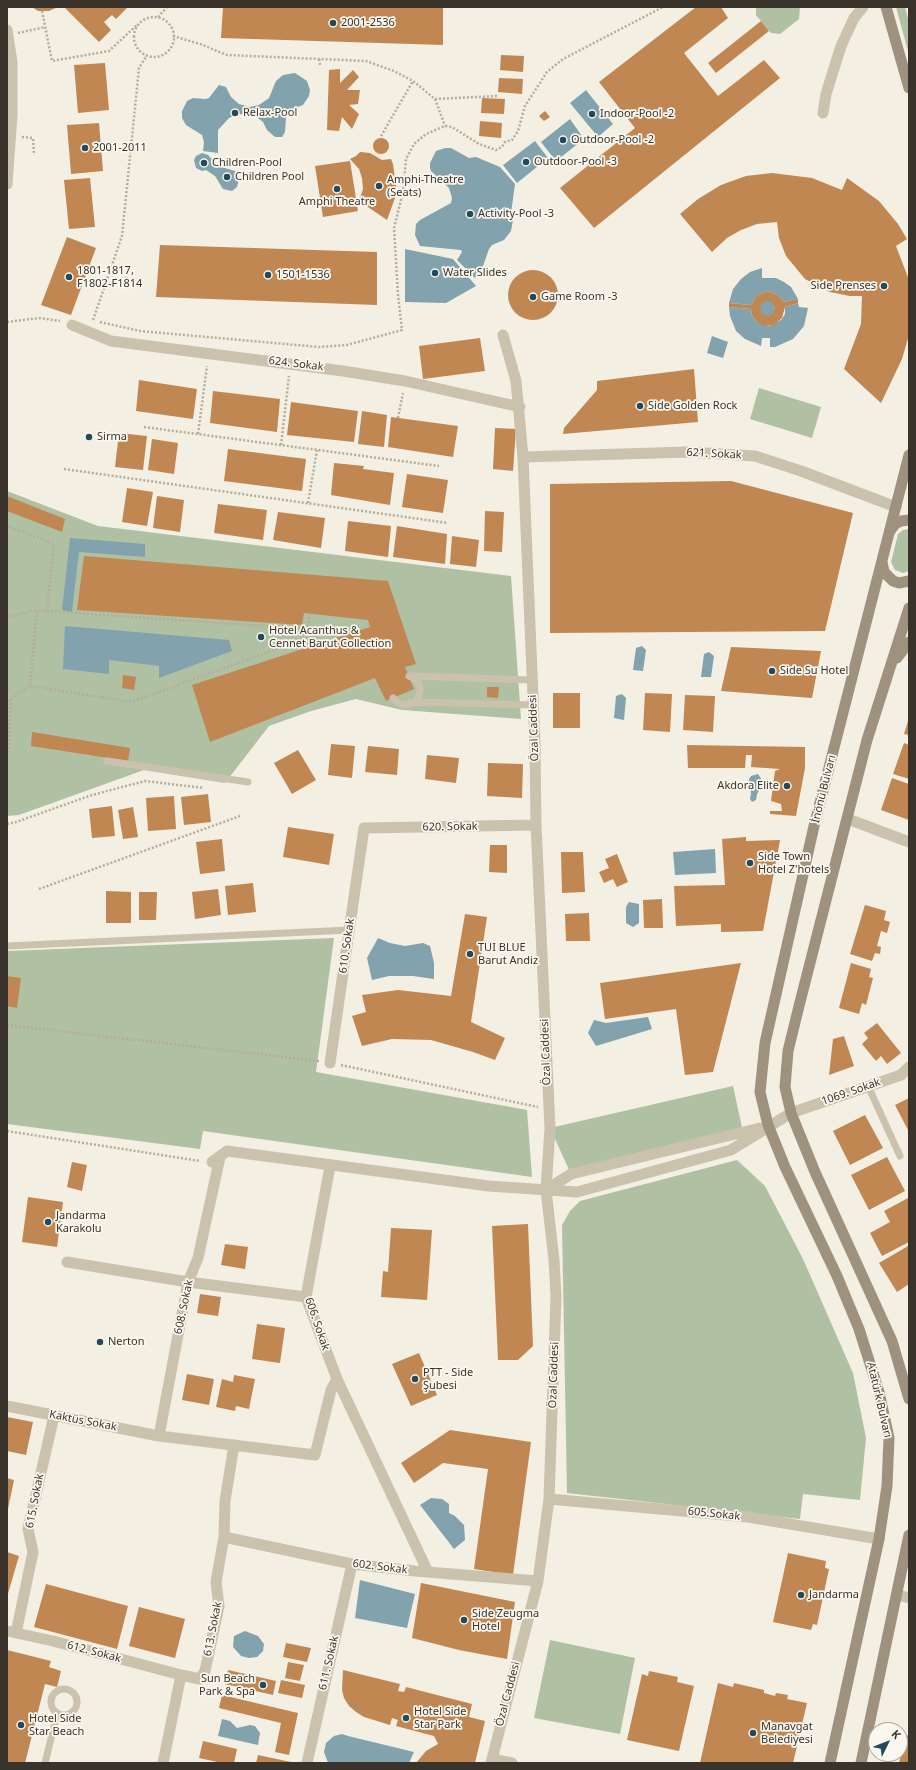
<!DOCTYPE html>
<meta charset="utf-8">
<style>
body{margin:0}
#map{position:relative;width:916px;height:1770px;overflow:hidden;background:#f3efe2;font-family:"Noto Sans",sans-serif}
canvas{display:block}
.frame{position:absolute;inset:0;border:8px solid #3a332c;pointer-events:none}
.north{position:absolute;left:868px;top:1722px;width:40px;height:40px;box-sizing:border-box;background:#faf7ee;border:1px solid #ada9a0;border-radius:50%;rotate:47deg;font-size:11px;font-weight:700;line-height:16px;text-align:center;color:#3a332c}
.north::after{content:'';display:block;margin:auto;width:14px;height:18px;background:#23495a;clip-path:polygon(50% 0,100% 100%,50% 72%,0 100%)}
</style>
<div id="map">
<canvas width="916" height="1770"></canvas>
<div class="frame"></div>
<div class="north">K</div>
</div>
<script>
const g = document.querySelector('canvas').getContext('2d');
g.lineJoin = 'round';
function fill(path, color) { g.fillStyle = color; g.fill(path, 'evenodd'); }
const toPath = rows => new Path2D(rows.map(r => 'M' + r).join(''));
function stroke(path, color, width, dash) { g.strokeStyle = color; g.lineWidth = width; g.lineCap = dash ? 'butt' : 'round'; g.setLineDash(dash || []); g.stroke(path); }
function drawText(font, color, halo, rows, align = 'center') {
  g.font = font + ' "Noto Sans",sans-serif'; g.lineWidth = 3.5; g.setLineDash([]); g.textBaseline = 'middle'; g.strokeStyle = halo; g.fillStyle = color; for (const [text, x, y, turn = 0] of rows) {
    g.save(); g.translate(x, y); g.rotate((+turn || 0) * Math.PI / 180); g.textAlign = isNaN(turn) ? turn : align; if (halo) g.strokeText(text, 0, 0); g.fillText(text, 0, 0); g.restore();
  }
}
fill(toPath([
 [756,7,800,7,799,19,780,34,771,33,756,15],
 [896,7,905,7,909,23,909,55],
 [759,388,821,407,812,438,750,419],
 [7,491,98,526,511,576,521,719,402,710,356,699,311,711,269,726,225,783,144,770,19,815,7,816],
 [909,529,909,571,903,573,895,570,891,562,898,534,903,530],
 [334,938,316,1072,527,1110,532,1177,203,1131,200,1149,7,1124,7,951],
 [733,1086,743,1132,571,1174,550,1128],
 [737,1160,765,1186,803,1259,853,1373,866,1438,860,1500,803,1494,800,1519,567,1493,562,1225,570,1211,580,1201],
 [550,1640,635,1658,620,1734,534,1718]
]), '#afc1a2');
fill(toPath([
 [295,73,307,81,310,90,309,96,303,105,293,109,289,112,286,118,285,132,282,137,275,137,267,130,263,122,254,115,238,114,229,118,218,130,218,153,203,151,204,142,202,135,186,125,182,118,182,111,187,101,193,98,205,99,209,98,219,85,226,87,231,97,239,104,250,107,259,105,269,98,276,81,283,75],
 [586,90,613,124,598,137,570,103],
 [570,119,584,139,556,161,541,142],
 [535,141,548,158,517,183,503,165],
 [445,148,451,148,469,158,476,157,500,167,515,184,511,213,513,220,511,231,504,240,492,245,489,249,482,269,475,278,457,260,462,252,461,250,420,246,415,235,416,224,420,220,451,203,452,198,449,188,431,171,430,168,430,163,436,151],
 [202,153,208,155,218,166,235,171,239,179,237,187,232,191,223,189,215,176,206,170,202,171,196,168,194,160,196,156],
 [405,249,453,259,476,286,446,303,405,302],
 [762,268,762,278,776,278,784,282,791,287,798,299,784,302,778,295,768,291,757,295,751,305,729,303,733,289,741,279,750,272],
 '759 308a8 8 0 1 1 16 0a8 8 0 1 1-16 0Z',
 [798,303,799,307,808,308,804,326,793,339,775,347,770,347,770,338,762,338,761,346,745,339,736,331,730,316,729,307,751,309,752,316,756,321,769,326,781,320,785,314,785,307],
 [712,336,728,342,723,358,707,353],
 [70,538,145,544,145,557,79,552,72,612,62,610],
 [65,626,229,640,232,651,159,678,159,666,109,660,109,674,63,669],
 [642,646,646,650,643,671,633,670,636,648],
 [709,652,714,656,711,677,701,677,704,654],
 [622,694,626,698,624,720,614,718,616,696],
 [758,774,764,783,757,794,756,800,752,802,750,799,751,794,749,779,751,776],
 [715,849,716,873,675,875,673,852],
 [629,902,639,904,639,923,633,927,626,923,626,907],
 [378,938,390,943,405,946,423,943,430,946,434,963,434,979,413,976,389,976,372,980,367,958],
 [648,1017,652,1029,596,1046,588,1033,594,1020,606,1023],
 [431,1498,442,1499,449,1504,449,1513,455,1516,464,1525,465,1540,454,1549,420,1505],
 [360,1580,415,1594,407,1628,355,1618],
 [245,1631,258,1636,264,1644,263,1651,257,1657,249,1658,241,1656,233,1647,234,1636],
 [222,1719,230,1721,237,1728,250,1725,255,1726,260,1733,258,1745,218,1736],
 [342,1734,348,1736,414,1752,409,1763,328,1763,324,1752,326,1743,334,1736]
]), '#82a2ae');
fill(toPath([
 [32,7,58,7,49,11,38,11],
 [64,7,128,7,116,19,112,15,104,22,111,30,99,42],
 [223,7,443,7,443,45,221,38],
 [696,7,721,7,728,18,684,53,718,96,764,60,780,78,594,228,560,188,635,128,599,82],
 [761,21,769,31,716,73,708,63],
 [501,55,524,56,523,72,500,70],
 [105,63,109,110,78,113,74,65],
 [340,69,340,83,353,70,359,77,347,90,360,90,358,104,349,105,359,114,352,129,342,117,339,131,327,130,329,70],
 [499,78,523,79,522,94,498,92],
 [482,98,505,99,504,114,481,113],
 [545,111,550,117,544,121,539,116],
 [480,121,502,123,501,138,479,136],
 [99,123,103,171,71,174,67,125],
 '373 146a8 8 0 1 1 16 0a8 8 0 1 1-16 0Z',
 [360,152,370,153,382,160,391,159,393,164,396,186,395,198,387,220,359,201,363,189,362,178,359,169,350,159,356,156],
 [350,161,358,211,323,217,315,166],
 [772,173,812,178,842,190,847,178,879,201,898,224,907,239,896,246,909,280,909,335,902,359,881,403,844,369,861,324,862,296,850,296,830,292,805,279,786,256,779,238,777,222,757,224,741,230,727,238,712,252,680,214,698,199,721,185,746,176],
 [90,178,95,227,69,229,64,180],
 [67,237,96,248,71,315,41,305],
 [160,245,377,252,377,305,156,297],
 '508 295a25 25 0 1 1 50 0a25 25 0 1 1-50 0Z',
 [768,291,778,295,784,302,798,299,798,303,785,307,782,318,774,325,765,326,757,322,752,316,751,309,729,307,729,303,751,305,757,295],
 [766,301,772,302,775,308,773,313,768,316,762,314,760,309,761,304],
 [480,338,485,371,423,379,419,346],
 [694,369,698,422,563,434,564,428,597,390,597,381],
 [139,380,197,389,193,419,136,411],
 [213,391,280,399,277,432,210,423],
 [291,402,358,411,354,442,287,435],
 [362,411,387,415,384,447,358,444],
 [391,417,458,426,453,457,388,447],
 [495,428,516,429,513,471,493,469],
 [119,433,147,436,143,470,115,467],
 [152,439,178,443,174,474,148,470],
 [228,449,306,459,302,491,224,481],
 [334,463,364,466,363,469,394,473,390,505,331,495],
 [407,474,448,480,443,513,402,507],
 [731,481,853,513,825,631,550,633,550,484],
 [127,488,153,492,147,526,122,522],
 [7,496,65,519,62,532,7,511],
 [157,496,184,500,180,532,153,528],
 [218,504,267,510,263,540,214,533],
 [485,511,504,512,502,552,484,551],
 [278,512,325,518,321,548,273,540],
 [348,521,391,526,388,557,345,551],
 [397,526,447,534,445,564,393,557],
 [452,536,479,540,476,567,450,564],
 [84,556,388,581,416,664,405,667,414,689,386,701,375,678,210,742,192,685,370,627,368,620,304,613,302,625,77,610],
 [731,647,821,651,812,698,721,691],
 [123,675,136,677,134,690,122,688],
 [487,687,499,687,498,698,487,697],
 [553,693,580,693,580,728,553,728],
 [645,693,672,694,670,732,643,730],
 [685,695,715,696,713,732,683,730],
 [909,718,909,735,904,734],
 [32,732,130,748,128,761,31,746],
 [904,743,909,745,909,779,893,774],
 [331,744,355,746,352,778,328,775],
 [687,745,805,747,805,768,796,816,770,814,770,811,782,811,781,804,771,801,775,771,780,769,751,767,752,755,746,755,745,768,688,768],
 [368,746,399,749,397,775,365,772],
 [298,750,316,780,292,794,274,763],
 [427,755,459,758,456,783,425,779],
 [488,763,523,764,522,798,487,796],
 [892,778,909,784,909,820,881,810],
 [208,794,211,822,184,825,181,797],
 [174,796,176,829,148,831,146,798],
 [112,806,115,836,92,838,89,809],
 [133,807,138,837,123,839,118,810],
 [288,827,334,834,329,865,283,857],
 [746,837,746,841,780,840,763,931,721,932,721,924,676,926,674,886,725,885,722,839],
 [222,839,225,871,200,874,196,842],
 [490,845,507,845,507,873,489,872],
 [561,852,583,852,585,892,562,893],
 [617,854,628,882,617,887,613,879,604,883,599,872,609,868,605,859],
 [253,883,256,912,228,915,225,886],
 [218,889,221,915,195,919,192,892],
 [106,891,131,892,131,923,106,923],
 [139,892,157,892,156,920,139,920],
 [662,899,663,928,644,928,643,900],
 [865,905,886,911,884,920,890,922,887,933,881,931,877,946,881,947,880,954,875,953,872,961,850,954],
 [589,913,590,941,566,941,565,914],
 [465,914,487,917,471,1022,505,1038,495,1060,473,1052,431,1040,392,1039,362,1046,352,1016,366,1012,362,995,398,990,451,996],
 [741,963,713,1072,685,1075,676,1009,605,1019,600,983],
 [851,963,871,969,869,977,873,978,866,1005,862,1003,859,1014,839,1008],
 [7,976,21,978,17,1008,7,1006],
 [877,1023,901,1053,887,1064,881,1056,876,1061,862,1044,868,1038,864,1033],
 [844,1036,854,1066,829,1075,833,1039],
 [909,1098,909,1132,895,1105],
 [865,1115,883,1148,850,1165,833,1131],
 [887,1157,905,1191,869,1210,851,1175],
 [72,1162,87,1165,82,1191,67,1187],
 [28,1197,63,1202,57,1247,22,1242],
 [908,1198,909,1242,882,1256,870,1233,890,1222,884,1211],
 [528,1224,533,1346,518,1360,498,1360,492,1226],
 [391,1228,432,1230,427,1300,381,1297,383,1271,388,1272],
 [225,1244,248,1247,245,1269,221,1265],
 [908,1246,909,1284,897,1292,879,1263],
 [200,1294,221,1297,218,1316,197,1313],
 [257,1324,285,1328,280,1363,252,1359],
 [419,1353,437,1395,411,1406,392,1364],
 [187,1374,214,1379,209,1405,182,1400],
 [234,1375,255,1379,249,1409,236,1406,235,1411,216,1407,222,1379,233,1382],
 [7,1417,33,1422,26,1455,7,1451],
 [450,1430,531,1442,513,1575,474,1569,488,1469,443,1463,414,1483,401,1463],
 [7,1478,14,1480,8,1509,7,1509],
 [7,1552,19,1556,7,1597],
 [788,1553,826,1561,825,1568,829,1569,817,1625,813,1624,811,1630,773,1622],
 [421,1583,515,1602,507,1659,459,1650,412,1638],
 [46,1584,128,1606,117,1649,34,1627],
 [139,1607,185,1619,175,1658,129,1646],
 [286,1643,311,1648,307,1662,283,1657],
 [7,1650,51,1661,49,1667,61,1671,57,1687,45,1684,25,1763,7,1763],
 [288,1662,304,1665,300,1681,285,1678],
 [228,1670,276,1681,273,1695,225,1684],
 [343,1670,400,1684,398,1691,404,1692,406,1687,472,1704,469,1717,485,1721,475,1763,416,1763,426,1751,438,1744,434,1736,396,1726,398,1720,392,1718,390,1725,364,1717,356,1712,349,1706,344,1698,342,1690],
 [649,1671,678,1677,677,1682,694,1686,679,1751,627,1740,642,1674,648,1676],
 [281,1680,305,1685,302,1698,278,1693],
 [718,1683,733,1687,734,1683,764,1690,764,1693,775,1696,776,1693,788,1695,787,1699,807,1703,793,1763,700,1763],
 [222,1695,298,1713,289,1755,275,1752,281,1723,219,1708],
 [906,1735,909,1736,909,1763,899,1763],
 [203,1741,237,1749,234,1763,222,1763,199,1758],
 [258,1755,291,1762,291,1763,256,1763]
]), '#c08752');
stroke(toPath([
 [42,11,52,61,109,51,137,25],
 [158,17,167,7],
 '134 37a20 20 0 1 1 40 0a20 20 0 1 1-40 0Z',
 [18,33,45,27],
 [173,36,200,44,227,55,366,61,394,71,413,81,435,99,497,96],
 [319,59,320,65],
 [435,99,445,126],
 [381,136,413,81],
 [22,137,33,138,34,155],
 [93,320,122,236,139,68,147,55],
 [7,322,40,318,60,321],
 [100,322,140,331,319,347,347,345,402,330,398,295,394,228,403,192,406,159,414,144,426,134,445,126,452,127,479,144,496,150,502,147,505,142,512,140,518,131,525,106,547,72,563,59,663,7],
 [398,418,403,393],
 [144,427,439,466],
 [198,434,207,366],
 [281,445,289,376],
 [64,469,448,523],
 [308,503,317,450],
 [7,526,54,544,47,611,37,610],
 [47,611,308,629],
 [7,617,37,610,30,686],
 [308,637,310,646],
 [7,701,30,686,132,702,308,637,309,613],
 [8,753,11,699],
 [7,824,16,822,92,795,145,781,204,788],
 [39,889,240,816],
 [7,1025,319,1061],
 [341,1065,538,1107],
 [7,1131,200,1161]
]), '#b6ac98', 2.5, [2, 2]);
stroke(toPath([
 [410,676,532,680],
 [393,698,398,703,404,705,415,702,419,696,420,690,419,684,415,679,409,676],
 [415,702,533,705],
 [107,761,248,782],
 [7,946,350,930],
 [868,1086,900,1156],
 '51 1702a13 13 0 1 1 26 0a13 13 0 1 1-26 0Z',
 [45,1763,57,1714]
]), '#cbc2ae', 7);
stroke(toPath([
 [7,30,12,62,12,115,7,184]
]), '#cbc2ae', 11);
stroke(toPath([
 [823,113,826,94,841,46,854,18,863,7],
 [72,325,111,341,343,371,405,381,520,407],
 [523,457,688,452,755,456,801,471,896,507],
 [848,819,909,842],
 [330,1063,364,828,536,825],
 [212,1162,227,1151,489,1186,577,1192,731,1150,791,1113,901,1075,909,1067],
 [546,1190,571,1174,760,1128],
 [67,1262,188,1282,306,1297],
 [337,1379,428,1572],
 [7,1406,159,1436,315,1455,331,1390,337,1379,306,1297,330,1166],
 [159,1436,188,1282,198,1258,220,1157],
 [549,1499,748,1517,879,1539],
 [224,1537,352,1564,415,1571,538,1581],
 [898,1595,909,1598],
 [7,1631,53,1641,181,1675],
 [16,1633,33,1552,28,1529,54,1416],
 [492,1759,512,1763],
 [163,1763,181,1675,200,1679,205,1671,219,1606,216,1582,224,1537,225,1501,234,1445],
 [307,1763,352,1564],
 [491,1763,538,1581,549,1499,556,1296,554,1260,546,1190,550,1128,536,825,535,745,523,457,516,381,503,335]
]), '#cbc2ae', 11);
stroke(toPath([
 [886,7,909,88],
 [890,531,895,524,901,521,909,520],
 [882,562,884,572,893,581,899,583,909,581],
 [909,608,867,740,799,1006,788,1051,785,1087,791,1113,815,1172,892,1341,909,1399],
 [897,658,909,642],
 [830,1763,879,1539,887,1486,889,1438,879,1392,859,1329,837,1276,785,1167,768,1125,760,1092,765,1043,814,826,909,455],
 [861,1763,909,1535]
]), '#9e927f', 11);
for (const [x, y, r, color] of [
 [333,23,4,"#23495a"],
 [235,113,4,"#23495a"],
 [592,114,4,"#23495a"],
 [563,140,4,"#23495a"],
 [85,148,4,"#23495a"],
 [526,162,4,"#23495a"],
 [204,163,4,"#23495a"],
 [227,177,4,"#23495a"],
 [379,186,4,"#23495a"],
 [337,189,4,"#23495a"],
 [470,214,4,"#23495a"],
 [435,273,4,"#23495a"],
 [268,275,4,"#23495a"],
 [69,277,4,"#23495a"],
 [884,286,4,"#23495a"],
 [533,297,4,"#23495a"],
 [640,406,4,"#23495a"],
 [89,437,4,"#23495a"],
 [261,637,4,"#23495a"],
 [772,671,4,"#23495a"],
 [787,786,4,"#23495a"],
 [750,863,4,"#23495a"],
 [470,954,4,"#23495a"],
 [48,1222,4,"#23495a"],
 [100,1342,4,"#23495a"],
 [415,1379,4,"#23495a"],
 [801,1595,4,"#23495a"],
 [464,1620,4,"#23495a"],
 [263,1685,4,"#23495a"],
 [406,1718,4,"#23495a"],
 [21,1725,4,"#23495a"],
 [753,1733,4,"#23495a"]
]) { const dot = new Path2D(); dot.arc(x, y, r, 0, 2 * Math.PI); g.fillStyle = color; g.fill(dot); stroke(dot, '#faf7ee', 1.5); }
drawText('11px', '#3a332c', '#faf7ee', [
 ["2001-2536",341,23],
 ["Relax-Pool",243,113],
 ["Indoor-Pool -2",600,114],
 ["Outdoor-Pool -2",571,140],
 ["2001-2011",93,148],
 ["Outdoor-Pool -3",534,162],
 ["Children-Pool",212,163],
 ["Children Pool",235,177],
 ["Amphi-Theatre",387,180],
 ["(Seats)",387,193],
 ["Amphi Theatre",337,202,"center"],
 ["Activity-Pool -3",478,214],
 ["1801-1817,",77,271],
 ["F1802-F1814",77,284],
 ["Water Slides",443,273],
 ["1501-1536",276,275],
 ["Side Prenses",876,286,"right"],
 ["Game Room -3",541,297],
 ["Side Golden Rock",648,406],
 ["Sirma",97,437],
 ["Hotel Acanthus &",269,631],
 ["Cennet Barut Collection",269,644],
 ["Side Su Hotel",780,671],
 ["Akdora Elite",779,786,"right"],
 ["Side Town",758,857],
 ["Hotel Z'hotels",758,870],
 ["TUI BLUE",478,948],
 ["Barut Andiz",478,961],
 ["Jandarma",56,1216],
 ["Karakolu",56,1229],
 ["Nerton",108,1342],
 ["PTT - Side",423,1373],
 ["Şubesi",423,1386],
 ["Jandarma",809,1595],
 ["Side Zeugma",472,1614],
 ["Hotel",472,1627],
 ["Sun Beach",255,1679,"right"],
 ["Park & Spa",255,1692,"right"],
 ["Hotel Side",414,1712],
 ["Star Park",414,1725],
 ["Hotel Side",29,1719],
 ["Star Beach",29,1732],
 ["Manavgat",761,1727],
 ["Belediyesi",761,1740]
], 'left');
drawText('11px', '#3a332c', '#faf7ee', [
 ["624. Sokak",296,364,7],
 ["621. Sokak",714,454,3],
 ["Özal Caddesi",534,728,-92],
 ["İnönü Bulvarı",824,789,-76],
 ["620. Sokak",450,827,-1],
 ["610. Sokak",347,946,-82],
 ["Özal Caddesi",546,1052,-92],
 ["1069. Sokak",851,1092,-19],
 ["608. Sokak",184,1307,-78],
 ["606. Sokak",317,1324,71],
 ["Özal Caddesi",554,1375,-88],
 ["Atatürk Bulvarı",879,1400,77],
 ["Kaktüs Sokak",83,1421,11],
 ["615. Sokak",35,1501,-79],
 ["605.Sokak",714,1514,6],
 ["602. Sokak",380,1567,7],
 ["613. Sokak",213,1629,-79],
 ["612. Sokak",94,1652,15],
 ["611. Sokak",329,1663,-77],
 ["Özal Caddesi",508,1694,-75]
]);
</script>
